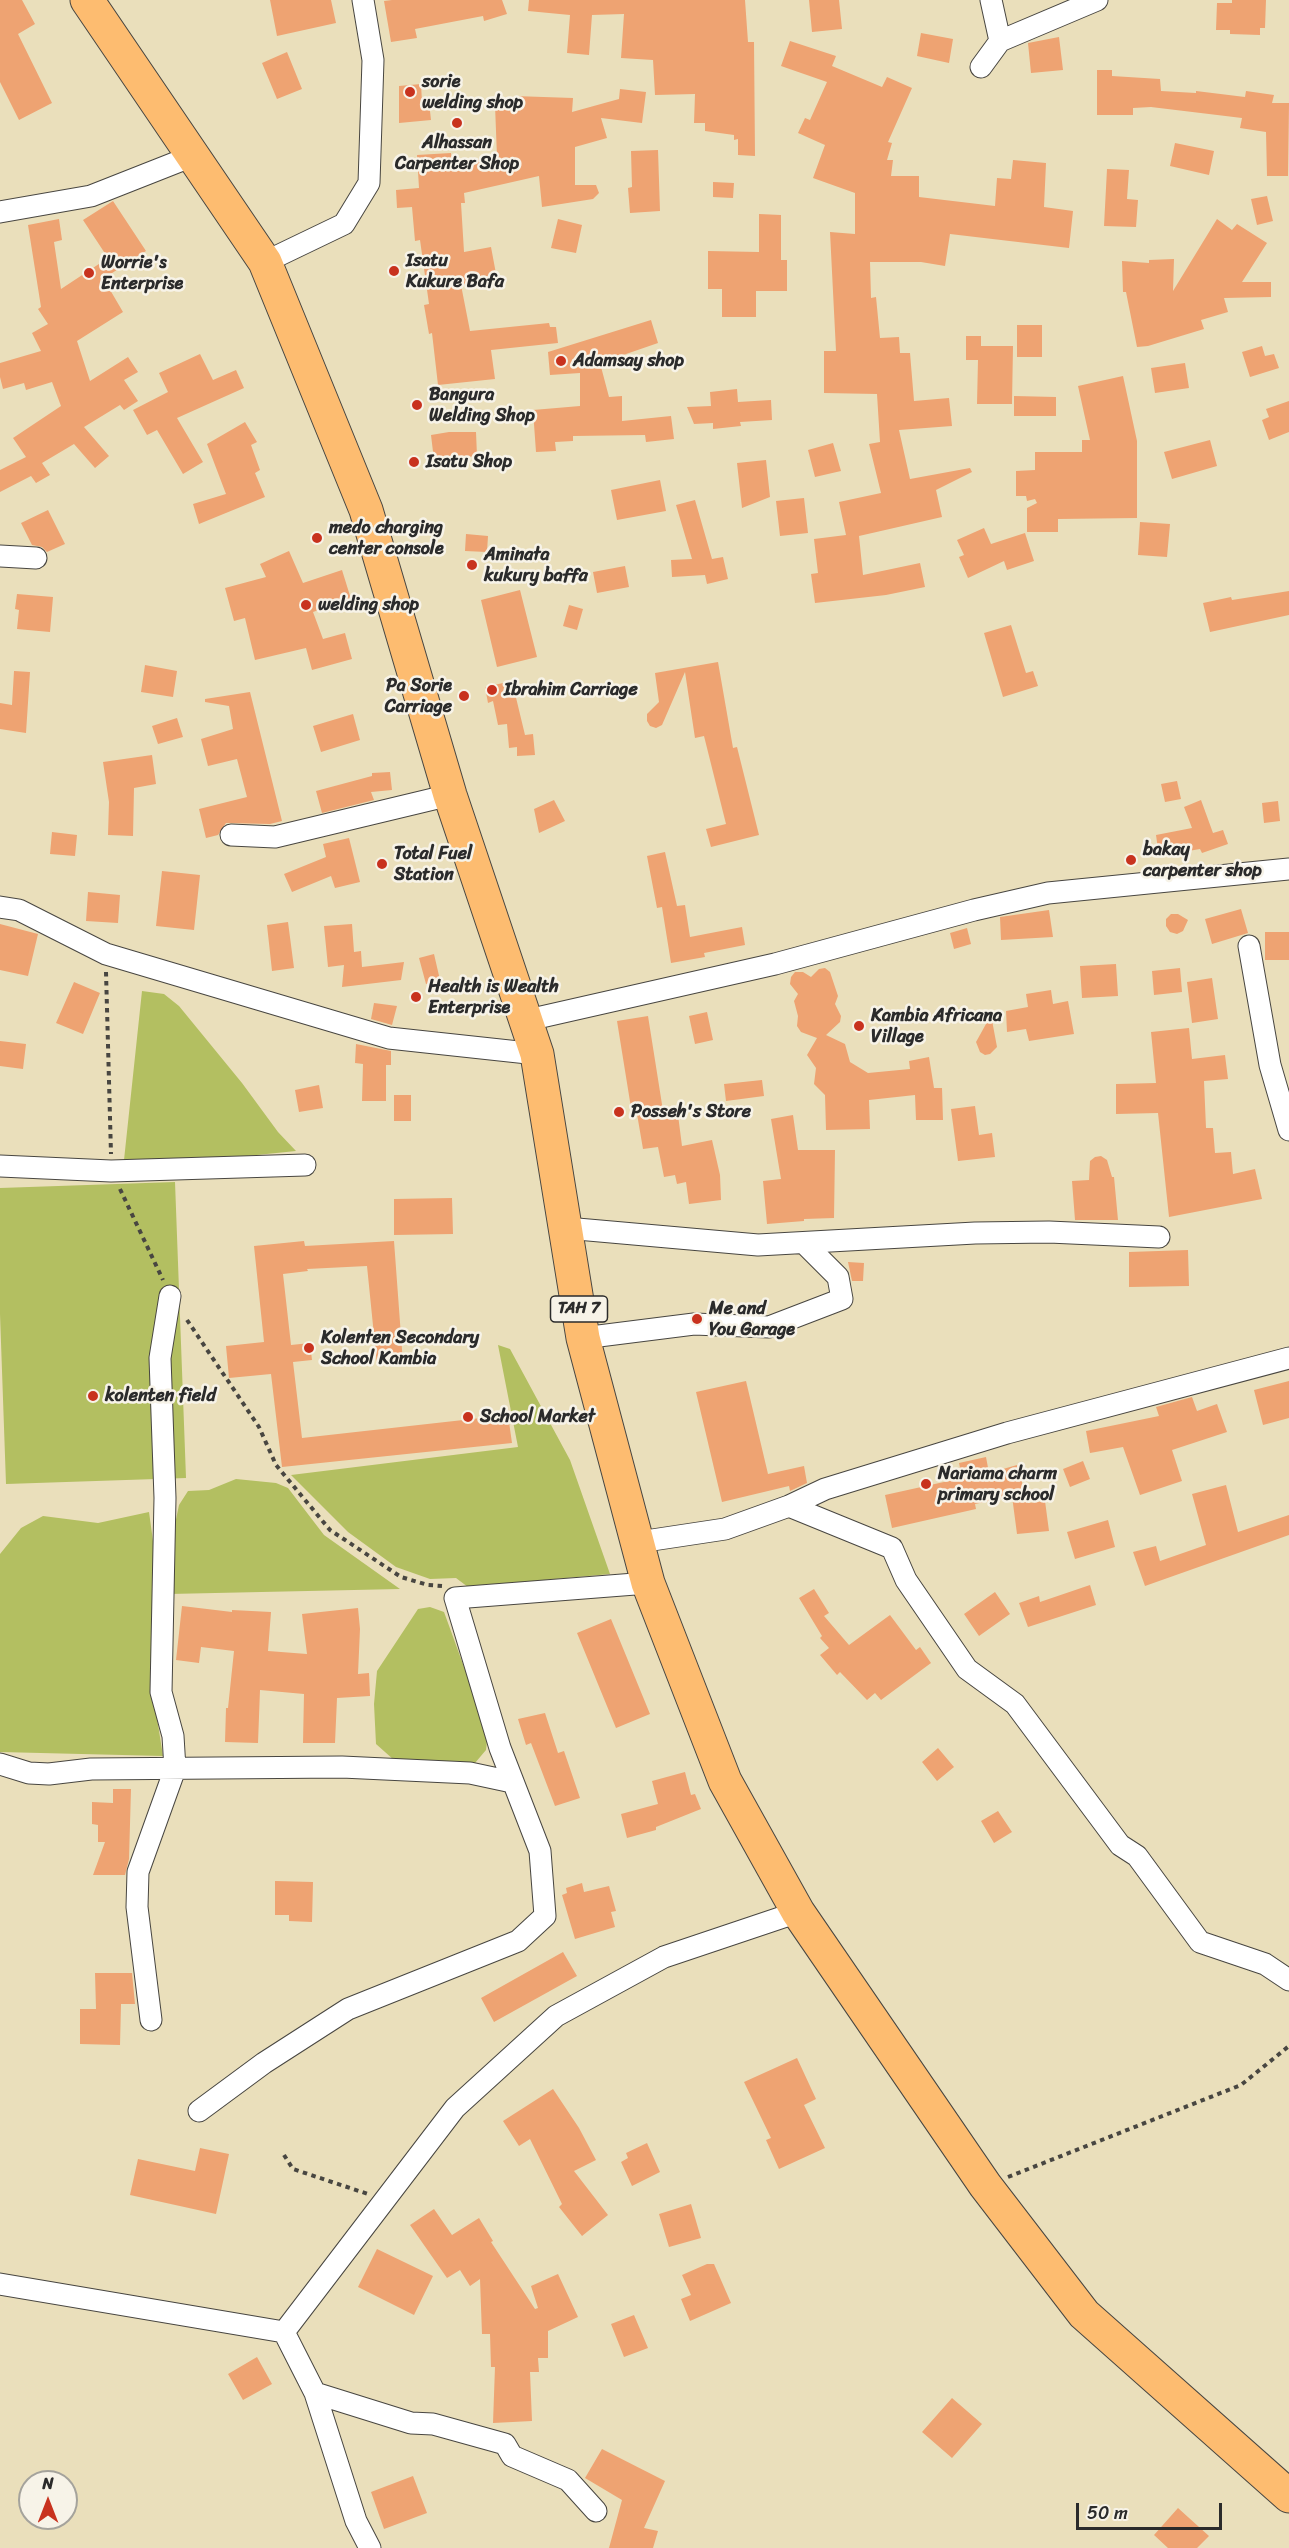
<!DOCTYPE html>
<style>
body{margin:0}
#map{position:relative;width:1289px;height:2548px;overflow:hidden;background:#eadfbb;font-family:Sriracha,sans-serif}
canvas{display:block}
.north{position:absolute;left:18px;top:2470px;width:60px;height:60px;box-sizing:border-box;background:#f7f3e8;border:2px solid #a5a39c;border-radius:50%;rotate:0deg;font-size:16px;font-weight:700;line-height:24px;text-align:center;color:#2b2b2b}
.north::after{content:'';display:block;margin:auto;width:21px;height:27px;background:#c8321e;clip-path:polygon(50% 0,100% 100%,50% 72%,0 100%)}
.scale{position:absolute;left:1076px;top:2503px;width:146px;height:27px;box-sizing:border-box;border:3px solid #2b2b2b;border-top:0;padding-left:8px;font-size:18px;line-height:21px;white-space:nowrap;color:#2b2b2b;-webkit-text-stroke:4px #f7f3e8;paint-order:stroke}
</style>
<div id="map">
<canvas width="1289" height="2548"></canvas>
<div class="north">N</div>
<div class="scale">50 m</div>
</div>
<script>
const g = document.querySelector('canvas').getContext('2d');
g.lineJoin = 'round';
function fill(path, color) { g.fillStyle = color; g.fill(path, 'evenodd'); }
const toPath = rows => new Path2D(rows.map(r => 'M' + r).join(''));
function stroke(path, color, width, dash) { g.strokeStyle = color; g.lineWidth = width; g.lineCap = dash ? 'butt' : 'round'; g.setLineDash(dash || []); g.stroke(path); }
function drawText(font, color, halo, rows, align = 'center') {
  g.font = font + ' Sriracha,sans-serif'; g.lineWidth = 5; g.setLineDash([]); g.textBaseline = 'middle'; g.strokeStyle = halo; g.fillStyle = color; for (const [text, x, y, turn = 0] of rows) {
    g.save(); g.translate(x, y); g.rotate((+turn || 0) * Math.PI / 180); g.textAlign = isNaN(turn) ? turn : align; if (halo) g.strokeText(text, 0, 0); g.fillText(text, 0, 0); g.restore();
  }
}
fill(toPath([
 [142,991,164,994,179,1006,242,1083,278,1132,296,1151,188,1162,124,1160],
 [175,1182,186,1478,6,1484,0,1314,0,1188],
 [498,1345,510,1349,570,1460,610,1574,468,1587,456,1578,430,1579,396,1567,348,1532,291,1475,518,1447],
 [236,1479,276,1483,288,1488,324,1535,400,1589,169,1594,170,1548,179,1505,188,1491,209,1490],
 [149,1512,153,1541,153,1693,163,1756,0,1752,0,1554,21,1528,43,1516,98,1523],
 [430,1607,444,1612,488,1733,486,1750,475,1763,399,1762,394,1760,376,1744,374,1704,377,1671,418,1609]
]), '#b3bf61');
fill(toPath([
 [0,0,22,0,35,24,18,34,52,103,19,120,0,82],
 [270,0,331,0,336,23,277,36],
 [392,0,502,0,507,14,484,21,483,16,415,29,417,38,391,42,384,1],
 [529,0,745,0,748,42,754,42,755,156,738,155,738,139,734,140,734,135,705,131,705,123,694,123,695,94,655,95,653,60,621,58,624,14,592,15,589,55,567,53,570,15,528,11],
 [809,0,839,0,842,29,812,32],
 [1232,0,1266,0,1265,28,1260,28,1260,35,1230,34,1230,30,1216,30,1217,3,1232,3],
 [921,33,953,39,949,63,917,56],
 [1059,37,1063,70,1031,73,1028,43],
 [790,41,836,56,832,66,882,87,887,77,912,88,888,142,892,143,887,160,893,160,891,176,919,176,919,197,995,206,997,178,1011,179,1013,160,1046,163,1044,207,1073,211,1069,248,950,234,945,266,921,262,870,262,871,298,876,297,880,338,899,337,900,353,910,353,914,401,949,398,952,426,899,430,910,479,970,468,972,472,936,490,942,517,859,536,863,575,920,563,925,587,886,595,815,603,811,574,818,573,814,539,846,535,839,502,881,493,869,444,880,442,877,394,824,393,824,351,836,351,830,232,855,234,855,193,813,178,825,145,798,133,805,118,810,120,827,82,781,66],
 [287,52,302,89,277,99,262,63],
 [1097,70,1112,70,1112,76,1160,79,1161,91,1196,93,1196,91,1245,97,1246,91,1274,95,1272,103,1289,103,1288,176,1267,176,1266,132,1240,128,1242,118,1151,107,1133,108,1133,115,1097,115],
 [421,84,422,102,429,102,431,120,399,123,399,86],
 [620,89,646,92,642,123,601,118,607,138,575,147,575,185,596,185,599,193,593,199,542,207,539,176,464,193,465,203,461,203,464,252,491,247,497,279,461,285,470,331,549,323,550,327,556,327,558,343,491,350,495,379,438,385,432,333,429,334,424,305,429,304,420,240,415,241,412,207,397,208,396,190,419,188,417,155,451,153,452,163,497,157,495,105,514,105,514,96,573,98,572,112,619,99],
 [1175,143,1214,151,1209,175,1170,166],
 [658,150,660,211,630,213,628,188,632,187,631,151],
 [1107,169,1129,170,1127,199,1138,200,1136,227,1104,226],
 [713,182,734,183,733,198,713,197],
 [1267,196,1273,221,1257,225,1251,199],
 [113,201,146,251,109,275,112,279,106,283,123,312,77,341,90,381,128,357,138,372,124,380,138,401,124,410,120,405,84,427,109,456,95,468,74,444,42,463,50,475,36,483,31,476,0,492,0,470,26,457,13,438,61,406,52,382,26,390,24,383,3,389,0,377,0,363,41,351,32,333,48,324,38,309,41,307,28,225,59,219,62,240,54,242,61,289,108,258,83,220],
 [759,214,781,215,781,260,787,260,787,291,756,291,756,317,722,317,722,289,708,289,708,251,759,252],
 [558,219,582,225,576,253,551,248],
 [1217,219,1232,230,1237,224,1267,243,1242,282,1271,282,1271,297,1224,298,1228,312,1201,320,1204,329,1148,346,1137,347,1126,292,1123,292,1122,261,1149,263,1149,260,1174,259,1173,291],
 [651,320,658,343,600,363,609,397,622,396,622,421,671,416,674,439,646,442,645,435,573,436,573,441,555,442,556,451,536,452,533,410,580,406,580,373,550,375,548,352],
 [1017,325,1042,325,1042,357,1017,357],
 [966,336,981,336,981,346,1013,346,1012,404,977,404,978,360,966,360],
 [1262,346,1265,356,1274,354,1279,368,1250,377,1242,352],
 [200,354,213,380,236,370,244,388,177,418,203,462,183,474,157,430,147,435,133,410,168,392,159,373],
 [1185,363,1189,388,1155,393,1151,368],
 [1123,376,1137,441,1137,518,1058,519,1058,532,1027,532,1027,508,1037,503,1035,499,1027,501,1026,496,1016,496,1016,471,1035,470,1035,452,1082,452,1082,440,1090,440,1078,386],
 [737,389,738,402,771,400,772,420,740,422,741,426,713,429,713,423,694,424,687,407,711,406,710,392],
 [1014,396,1056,397,1056,416,1014,416],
 [1289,401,1289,432,1269,440,1262,420,1269,417,1266,409],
 [245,422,257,442,251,445,260,470,255,473,265,497,199,524,193,504,226,494,207,444],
 [449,432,476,432,477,456,434,460,431,435],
 [1210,440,1217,466,1172,479,1164,452],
 [833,443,841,471,815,477,808,450],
 [766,460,770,497,742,508,737,463],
 [660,480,666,511,617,520,611,490],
 [804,498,808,533,780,536,776,501],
 [695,500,712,559,723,557,728,579,707,584,705,575,672,577,671,560,692,559,676,505],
 [48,510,65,544,47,552,42,547,32,545,21,523],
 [1140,522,1170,524,1167,557,1138,555],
 [984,528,991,544,1025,533,1034,561,1007,570,1004,561,968,578,959,557,964,555,957,540],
 [466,534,488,536,487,552,465,551],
 [289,551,303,583,342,570,351,599,313,612,323,639,345,633,352,659,312,670,306,648,255,660,245,618,234,621,225,588,266,577,260,564],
 [625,566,629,587,597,593,593,572],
 [520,590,537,657,497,667,481,600],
 [1289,591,1289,615,1210,632,1203,603,1231,597,1232,600],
 [17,594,53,597,50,632,17,629,19,610,15,609],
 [569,605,583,609,577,630,563,626],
 [1011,625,1026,673,1033,671,1038,686,1003,697,984,633],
 [718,662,733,748,737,747,759,835,711,847,706,829,726,824,704,736,695,738,685,672,662,725,656,728,650,726,647,721,647,714,659,702,655,673],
 [145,665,177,671,173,697,141,692],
 [14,671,30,672,26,733,0,729,0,703,12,705],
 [512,681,525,735,533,734,535,755,517,756,517,747,509,748,507,724,498,725,493,701,488,703,485,687],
 [250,692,282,821,270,824,226,823,218,835,206,838,199,809,247,797,237,759,208,766,201,739,233,729,229,706,205,702,205,699],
 [353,714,360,740,321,752,313,726],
 [177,718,183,737,158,744,152,726],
 [152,755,156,784,134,788,133,836,108,835,109,802,103,762],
 [390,772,392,790,371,792,374,800,322,813,316,791,372,776,372,773],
 [1177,781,1181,799,1165,802,1161,784],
 [554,800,565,821,539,833,534,809],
 [1201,800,1213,833,1223,830,1228,844,1202,853,1200,849,1159,856,1156,835,1192,828,1184,807],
 [1278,801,1280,821,1264,823,1262,803],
 [52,832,77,835,75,856,50,854],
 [349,838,360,882,335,888,331,876,292,892,284,874,326,857,323,844],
 [665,852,677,906,685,905,690,937,742,927,745,945,704,953,705,957,671,963,662,907,657,908,647,856],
 [162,871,200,875,194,930,156,926],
 [88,892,120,895,118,923,86,921],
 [1241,909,1248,933,1212,944,1205,919],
 [1049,910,1053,937,1001,940,1000,917],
 [1171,914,1178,914,1188,920,1183,931,1177,934,1170,932,1166,926,1166,919],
 [288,922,294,968,272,971,267,925],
 [0,924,38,934,28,976,0,970],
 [352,924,354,952,361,951,362,967,404,962,401,980,342,987,344,965,328,967,324,926],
 [967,928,971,944,954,949,950,933],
 [1265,932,1289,932,1289,960,1265,960],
 [434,954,440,980,426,984,419,958],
 [1116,964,1118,996,1082,998,1080,966],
 [825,968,830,972,838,996,835,1004,841,1016,840,1022,826,1035,845,1044,850,1062,868,1073,910,1069,909,1061,929,1057,934,1088,942,1088,943,1120,916,1120,915,1095,869,1100,870,1129,826,1130,825,1095,814,1084,816,1068,807,1055,817,1038,801,1032,797,1026,798,1016,794,1001,798,994,790,984,791,977,795,972,803,972,811,977,819,969],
 [1180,968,1182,992,1154,995,1152,971],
 [1212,978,1218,1019,1192,1023,1187,982],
 [74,982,100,993,83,1034,56,1023],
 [1051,990,1053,1004,1068,1001,1074,1034,1029,1041,1026,1029,1007,1032,1006,1011,1028,1007,1026,994],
 [374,1003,397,1006,392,1025,371,1019],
 [707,1012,713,1040,695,1044,689,1016],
 [991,1015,997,1047,990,1054,985,1055,980,1052,976,1042],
 [648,1016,664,1117,678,1115,682,1146,712,1140,720,1175,721,1200,689,1204,686,1182,677,1184,675,1175,664,1177,658,1147,643,1149,637,1114,632,1114,617,1021],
 [1189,1028,1192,1059,1225,1055,1228,1079,1204,1081,1206,1128,1213,1128,1215,1153,1231,1152,1233,1174,1255,1169,1262,1199,1169,1217,1158,1113,1116,1114,1116,1084,1156,1083,1151,1032],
 [0,1041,26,1044,23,1069,0,1066],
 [356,1044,391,1051,391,1065,386,1065,386,1101,362,1101,363,1064,355,1063],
 [762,1080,764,1096,726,1101,724,1084],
 [319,1085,323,1108,299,1112,295,1090],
 [394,1095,411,1095,411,1121,394,1121],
 [975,1106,979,1135,992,1133,995,1157,958,1161,951,1109],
 [793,1115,798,1150,835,1150,834,1218,804,1219,804,1221,767,1224,763,1181,781,1179,771,1119],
 [1101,1156,1107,1160,1112,1177,1114,1177,1118,1220,1075,1220,1072,1181,1089,1180,1090,1161,1095,1157],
 [452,1198,453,1234,394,1235,394,1199],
 [304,1241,305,1246,394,1241,403,1363,377,1365,367,1266,307,1269,308,1271,283,1274,291,1345,310,1343,312,1360,293,1362,302,1438,508,1415,512,1443,282,1467,271,1374,229,1378,226,1346,264,1342,254,1246],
 [1188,1250,1189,1286,1129,1287,1129,1252],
 [848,1262,864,1263,863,1281,852,1281],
 [746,1381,768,1474,804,1466,807,1483,790,1491,789,1486,722,1502,696,1392],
 [1289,1381,1289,1418,1263,1425,1254,1390],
 [1192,1397,1197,1411,1217,1404,1227,1432,1172,1450,1182,1481,1140,1495,1123,1447,1090,1453,1086,1431,1159,1416,1156,1407],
 [986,1457,989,1473,1017,1465,1028,1503,1045,1501,1049,1531,1017,1534,1012,1496,975,1504,976,1509,892,1528,885,1495,962,1478,959,1463],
 [1083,1461,1090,1479,1070,1487,1063,1469],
 [1226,1485,1238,1532,1289,1515,1289,1535,1145,1586,1133,1552,1156,1546,1160,1561,1206,1545,1192,1494],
 [1108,1520,1115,1547,1075,1559,1067,1532],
 [1090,1585,1096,1605,1028,1627,1019,1603,1039,1596,1040,1602],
 [814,1589,829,1613,824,1616,849,1645,890,1615,916,1650,920,1647,931,1663,881,1700,875,1693,867,1700,840,1672,837,1675,820,1655,829,1648,820,1638,822,1636,799,1598],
 [995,1592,1010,1614,979,1636,964,1614],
 [182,1606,232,1612,232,1610,271,1612,268,1651,307,1654,302,1614,358,1608,360,1629,358,1674,369,1673,370,1696,337,1698,335,1743,303,1743,304,1694,260,1690,258,1743,225,1742,226,1708,228,1708,234,1651,201,1647,199,1663,176,1660],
 [611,1619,650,1714,616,1728,577,1633],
 [545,1713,558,1753,564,1751,580,1798,555,1806,531,1743,526,1745,518,1719],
 [938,1748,954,1767,937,1781,922,1762],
 [685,1772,691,1795,695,1794,701,1809,656,1827,656,1830,627,1838,621,1814,658,1804,652,1781],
 [113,1789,131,1789,129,1859,125,1875,93,1875,105,1842,98,1842,98,1825,92,1824,92,1802,113,1803],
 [998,1811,1012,1832,994,1843,981,1821],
 [275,1881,313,1882,312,1922,289,1921,289,1915,275,1915],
 [582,1883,584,1892,609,1886,616,1911,611,1912,615,1927,575,1939,562,1895,567,1893,566,1888],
 [563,1952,577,1976,494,2022,481,1998],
 [95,1973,132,1973,135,2004,121,2004,120,2045,80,2044,80,2009,96,2009],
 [797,2058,816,2099,804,2105,825,2148,779,2169,766,2140,771,2138,744,2082],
 [553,2089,579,2128,596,2160,574,2171,608,2215,582,2236,559,2207,562,2204,530,2139,519,2146,503,2121],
 [647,2143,660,2172,632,2186,621,2162,628,2158,626,2153],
 [200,2148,229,2154,216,2214,130,2195,138,2159,195,2171],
 [691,2204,701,2238,669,2247,659,2214],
 [434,2209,452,2235,479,2218,493,2241,491,2242,535,2309,538,2308,531,2286,558,2274,578,2317,548,2331,548,2358,538,2358,539,2372,530,2372,532,2421,493,2423,495,2367,491,2367,490,2334,482,2334,480,2279,470,2286,460,2270,447,2278,410,2225],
 [377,2249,433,2276,414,2315,358,2287],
 [707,2264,714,2264,731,2303,690,2321,681,2299,691,2295,682,2275],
 [634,2315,648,2348,624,2357,611,2324],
 [257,2357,272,2384,243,2400,228,2374],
 [952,2398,982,2424,952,2458,922,2432],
 [602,2449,665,2481,644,2528,658,2531,653,2548,609,2548,622,2500,585,2478],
 [413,2476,427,2513,384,2529,371,2492],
 [1178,2508,1209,2536,1197,2548,1168,2548,1154,2535]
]), '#eea372');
const minor = toPath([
 [991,0,1000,41],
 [981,67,1000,41,1097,0],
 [0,212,91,196,195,155],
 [265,262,344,224,369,183,373,60,363,0],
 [0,556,36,558],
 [231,835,275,837,450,795],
 [0,907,19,910,106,954,389,1038,537,1054],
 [1249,946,1270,1065,1289,1130],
 [528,1020,775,964,974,910,1048,893,1289,869],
 [0,1166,111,1171,305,1165],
 [566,1228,758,1245,975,1233,1049,1232,1159,1237],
 [583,1338,694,1324,769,1327,842,1299,838,1277,805,1244],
 [789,1506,892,1548,906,1580,967,1669,1015,1704,1120,1845,1137,1856,1200,1942,1265,1964,1289,1980],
 [639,1542,725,1529,789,1506,825,1489,1007,1433,1289,1358],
 [0,1764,29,1773,49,1774,91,1769,342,1767,470,1773,512,1782],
 [151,2020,137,1907,138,1872,175,1769,173,1736,161,1692,165,1498,160,1358,170,1296],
 [199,2111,264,2063,348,2009,518,1941,545,1916,540,1851,500,1748,455,1598,648,1583],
 [0,2284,284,2332],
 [315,2393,411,2423,433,2424,505,2444,512,2456,568,2480,596,2511],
 [370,2548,356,2521,315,2393,284,2332,455,2108,556,2016,664,1957,798,1912]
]);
const trunk = toPath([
 [87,0,265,262,366,510,450,795,537,1054,583,1338,648,1583,725,1781,798,1912,985,2185,1084,2314,1289,2496]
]);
stroke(minor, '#484641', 23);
stroke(trunk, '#484641', 35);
stroke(toPath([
 [106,972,111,1154],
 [120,1189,163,1280],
 [187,1320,259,1427,276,1465,330,1530,401,1577,428,1585,442,1586],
 [284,2155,293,2169,368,2194],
 [1008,2177,1241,2085,1289,2046]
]), '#484641', 4, [4.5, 4.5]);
stroke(minor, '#fff', 21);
stroke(trunk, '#fdbc70', 33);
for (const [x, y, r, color] of [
 [410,92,6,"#c8321e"],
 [457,123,6,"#c8321e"],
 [394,271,6,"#c8321e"],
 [89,273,6,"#c8321e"],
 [561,361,6,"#c8321e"],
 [417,405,6,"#c8321e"],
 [414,462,6,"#c8321e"],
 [317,538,6,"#c8321e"],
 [472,565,6,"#c8321e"],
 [306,605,6,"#c8321e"],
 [492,690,6,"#c8321e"],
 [464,696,6,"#c8321e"],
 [1131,860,6,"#c8321e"],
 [382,864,6,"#c8321e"],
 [416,997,6,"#c8321e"],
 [859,1026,6,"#c8321e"],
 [619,1112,6,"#c8321e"],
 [697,1319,6,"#c8321e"],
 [309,1348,6,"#c8321e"],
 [93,1396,6,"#c8321e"],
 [468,1417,6,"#c8321e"],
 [926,1484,6,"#c8321e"]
]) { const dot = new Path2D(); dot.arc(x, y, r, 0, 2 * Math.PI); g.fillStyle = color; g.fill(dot); stroke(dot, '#f7f3e8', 2); }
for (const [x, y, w] of [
 [579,1309,57]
]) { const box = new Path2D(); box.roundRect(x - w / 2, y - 13, w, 26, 4.5); g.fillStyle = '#f7f3e8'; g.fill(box); stroke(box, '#2b2b2b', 1.5); }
drawText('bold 16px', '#2b2b2b', null, [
 ["TAH 7",579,1309]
]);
drawText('bold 18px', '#2b2b2b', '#f7f3e8', [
 ["sorie",422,82],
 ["welding shop",422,103],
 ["Alhassan",457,143,"center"],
 ["Carpenter Shop",457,164,"center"],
 ["Isatu",406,261],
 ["Kukure Bafa",406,282],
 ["Worrie's",101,263],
 ["Enterprise",101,284],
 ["Adamsay shop",573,361],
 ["Bangura",429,395],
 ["Welding Shop",429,416],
 ["Isatu Shop",426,462],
 ["medo charging",329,528],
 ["center console",329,549],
 ["Aminata",484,555],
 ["kukury baffa",484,576],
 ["welding shop",318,605],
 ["Pa Sorie",452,686,"right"],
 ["Carriage",452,707,"right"],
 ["Ibrahim Carriage",504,690],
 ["bakay",1143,850],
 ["carpenter shop",1143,871],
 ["Total Fuel",394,854],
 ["Station",394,875],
 ["Health is Wealth",428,987],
 ["Enterprise",428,1008],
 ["Kambia Africana",871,1016],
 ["Village",871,1037],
 ["Posseh's Store",631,1112],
 ["Me and",709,1309],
 ["You Garage",709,1330],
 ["Kolenten Secondary",321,1338],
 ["School Kambia",321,1359],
 ["kolenten field",105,1396],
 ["School Market",480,1417],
 ["Nariama charm",938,1474],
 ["primary school",938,1495]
], 'left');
</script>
